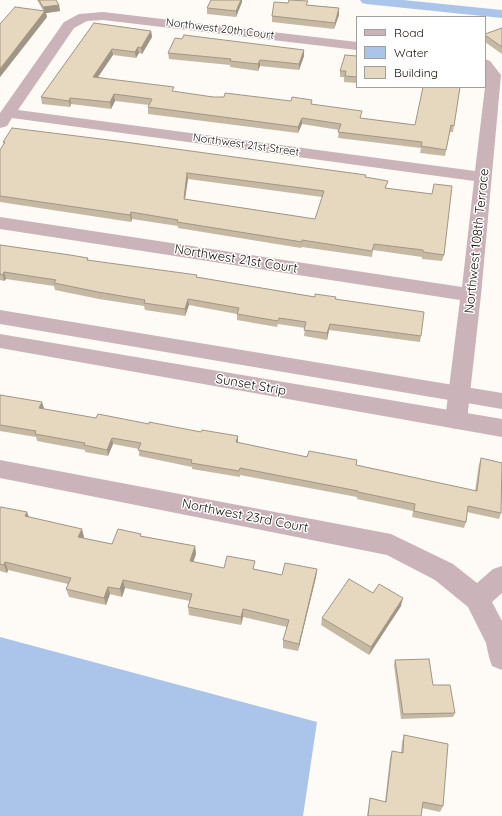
<!DOCTYPE html>
<style>
body{margin:0}
#map{position:relative;width:502px;height:816px;overflow:hidden;background:#fefaf6;font-family:Quicksand,sans-serif}
canvas{display:block}
.legend{position:absolute;left:356px;top:16px;width:130px;height:72px;box-sizing:border-box;background:#fff;border:1px solid #a2a09d;margin:0;padding:5px 7px;list-style:none;font-size:12px;color:#171209}
.legend li{display:flex;align-items:center;gap:8px;height:20px}
.legend b{width:20px;border:1px solid #a2a09d}
</style>
<div id="map">
<canvas width="502" height="816"></canvas>
<ul class="legend">
<li><b style="height:5px;background:#cab3b9"></b>Road</li>
<li><b style="height:11px;background:#aac4ea"></b>Water</li>
<li><b style="height:11px;background:#e6d7bf"></b>Building</li>
</ul>
</div>
<script>
const g = document.querySelector('canvas').getContext('2d');
g.lineJoin = 'round';
function fill(path, color) { g.fillStyle = color; g.fill(path, 'evenodd'); }
const toPath = rows => new Path2D(rows.map(r => 'M' + r).join(''));
function stroke(path, color, width, dash) { g.strokeStyle = color; g.lineWidth = width; g.lineCap = dash ? 'butt' : 'round'; g.setLineDash(dash || []); g.stroke(path); }
function drawText(font, color, halo, rows, align = 'center') {
  g.font = font + ' Quicksand,sans-serif'; g.lineWidth = 3; g.setLineDash([]); g.textBaseline = 'middle'; g.strokeStyle = halo; g.fillStyle = color; for (const [text, x, y, turn = 0] of rows) {
    g.save(); g.translate(x, y); g.rotate((+turn || 0) * Math.PI / 180); g.textAlign = isNaN(turn) ? turn : align; if (halo) g.strokeText(text, 0, 0); g.fillText(text, 0, 0); g.restore();
  }
}
fill(toPath([
 [0,637,317,722,303,816,0,816]
]), '#aac4ea');
fill(toPath([
 [360,0,403,0,502,10,502,18,366,4,362,3,360,0]
]), '#aac4ea');
fill(toPath([
 [103,12,357,42,357,50,103,20,87,21,74,28,18,110,475,171,485,87,485,59,490,61,501,75,481,295,467,420,464,426,456,429,448,426,445,420,460,300,0,229,0,217,462,287,474,181,12,118,7,126,0,128,0,113,64,22,79,14,103,12],
 [0,460,391,534,453,564,477,583,493,569,502,566,502,593,492,602,502,621,502,670,492,666,489,657,486,643,468,607,435,580,387,555,0,478,0,460]
]), '#cab3b9');
fill(toPath([
 [0,310,502,393,502,409,0,324,0,310],
 [0,334,502,419,502,437,0,348,0,334]
]), '#cab3b9');
fill(toPath([
 [37,0,56,0,59,5,60,11,46,13,47,17,0,77,0,24,43,10],
 [211,0,242,0,242,2,236,17,207,14,207,8],
 [308,5,339,8,339,15,334,29,272,22,272,16],
 [94,23,151,31,152,37,142,54,139,53,136,58,113,55,98,77,174,92,213,97,312,104,361,118,415,125,460,87,453,132,450,132,445,156,420,153,421,148,338,138,339,130,302,124,298,133,148,114,148,107,149,105,115,101,111,109,71,104,70,107,42,104,41,97],
 [502,28,502,54,485,42,485,34],
 [304,50,304,56,299,70,260,66,258,71,230,67,230,65,169,59,168,53],
 [357,56,357,83,344,82,344,77,340,77,340,71],
 [3,142,366,177,387,188,444,255,442,261,422,259,422,257,373,250,372,257,302,247,301,248,178,228,178,226,132,219,131,222,0,202,0,150,4,145],
 [188,179,322,197,315,219,185,199],
 [0,245,88,258,88,260,197,277,315,297,335,299,421,336,420,342,329,330,327,340,304,336,305,328,278,324,277,327,237,320,237,314,189,305,185,316,145,310,144,306,99,299,55,290,54,286,6,279,4,281,0,280],
 [0,395,44,408,43,409,238,443,307,457,357,460,357,465,475,491,479,464,481,458,501,513,499,519,467,512,466,522,464,528,412,517,413,511,357,499,357,497,240,475,240,477,192,469,192,467,139,456,139,449,113,444,108,456,85,452,85,450,37,441,36,437,0,431],
 [0,509,29,517,84,537,83,538,112,544,141,536,195,546,196,554,193,562,224,568,255,569,282,575,317,569,316,577,298,651,283,648,283,640,287,627,243,617,241,625,189,615,188,607,190,601,125,588,122,597,110,594,106,605,69,597,66,589,68,584,8,570,7,573,0,571],
 [373,593,401,606,369,655,321,625,322,618],
 [395,660,433,685,455,713,453,717,401,719,394,665],
 [404,735,443,806,440,812,422,808,421,816,367,816,370,798,385,802,390,758,392,751,401,753,402,742]
]), '#c6b9a4');
fill(toPath([
 [241,0,242,0,242,2,236,17,236,11],
 [59,5,60,11,46,13,47,17,0,77,0,69,44,12,43,7],
 [339,8,339,15,334,29,335,23],
 [151,31,152,37,142,54,141,48],
 [138,47,139,53,136,58,135,52],
 [112,49,113,55,94,83,93,77],
 [304,50,304,56,299,70,299,64],
 [260,60,260,66,258,71,258,64],
 [114,94,115,101,111,109,110,102],
 [70,98,71,104,70,107,69,101],
 [302,118,302,124,298,133,298,127],
 [187,173,188,179,184,205,184,199],
 [131,212,132,219,131,222,130,215],
 [4,272,6,279,4,281,3,275],
 [188,299,189,305,185,316,185,309],
 [330,324,329,330,327,340,327,333],
 [42,402,44,408,41,415,39,408],
 [238,436,238,442,236,449,236,442],
 [112,438,113,444,108,456,107,450],
 [27,512,30,520,25,516],
 [82,529,84,537,80,545,78,537],
 [195,546,196,554,191,569,190,561],
 [5,562,8,570,7,573,4,565],
 [317,569,316,577,298,651,299,644],
 [123,580,125,588,122,597,120,589],
 [108,587,110,594,106,605,104,598],
 [403,598,401,606,369,655,371,647],
 [243,609,243,617,241,625,241,617]
]), '#a19686');
const building = toPath([
 [39,0,56,0,59,5,43,7,39,0],
 [211,0,241,0,236,11,207,8,211,0],
 [289,0,308,1,306,5,339,8,335,23,272,16,274,2,288,3,289,0],
 [15,7,45,11,0,69,0,24,15,7],
 [94,23,151,31,141,48,138,47,135,52,112,49,93,77,174,87,172,91,213,97,224,97,225,93,291,101,292,97,312,100,311,104,362,111,360,118,415,125,423,87,460,87,454,126,451,125,446,150,421,146,422,142,338,132,341,124,302,118,298,127,148,107,152,99,114,94,110,102,70,98,69,101,41,97,94,23],
 [502,28,502,47,485,35,485,34,502,28],
 [184,35,304,50,299,64,260,60,258,64,230,61,231,59,168,53,175,38,182,39,184,35],
 [345,55,357,56,357,77,345,76,346,71,340,71,345,55],
 [12,128,125,142,366,175,365,177,388,181,385,188,432,194,434,184,452,186,444,255,423,252,423,250,374,244,372,251,302,240,302,242,177,222,178,220,131,212,130,215,0,196,0,150,5,142,3,142,12,128],
 [187,173,324,191,315,219,184,199,187,173],
 [0,245,70,255,88,258,87,260,197,275,196,277,315,297,315,294,336,297,335,299,424,312,421,336,330,324,327,333,304,330,306,322,279,318,278,321,237,314,239,308,188,299,185,309,144,303,145,300,98,292,54,283,56,280,4,272,3,275,0,274,0,245],
 [0,395,42,402,39,408,96,418,98,414,149,424,149,422,201,432,202,430,238,436,236,442,307,457,309,451,357,460,356,465,477,491,481,458,502,463,501,513,468,506,466,522,414,511,415,504,358,492,358,491,240,468,239,471,191,463,192,460,138,450,141,443,112,438,107,450,84,445,85,443,35,434,36,431,0,425,0,395],
 [1,507,27,512,25,516,82,529,78,537,112,544,118,529,141,534,140,536,195,546,190,561,224,568,227,556,255,561,253,569,282,575,285,563,317,569,299,644,283,640,289,620,243,609,241,617,188,607,192,594,123,580,120,589,108,587,104,598,66,589,71,578,5,562,4,565,0,564,0,509,1,507],
 [349,579,373,593,379,584,403,598,371,647,322,618,349,579],
 [429,659,433,685,450,685,455,713,403,714,395,660,429,659],
 [404,735,448,744,443,806,423,802,421,816,368,816,370,798,386,802,392,751,403,753,404,735]
]);
fill(building, '#e6d7bf');
stroke(building, '#a19686', 1);
drawText('11px', '#171209', '#fff', [
 ["Northwest 20th Court",220,29,7],
 ["Northwest 21st Street",246,145,8]
]);
drawText('13px', '#171209', '#fff', [
 ["Northwest 108th Terrace",477,241,-84],
 ["Northwest 21st Court",236,259,9],
 ["Sunset Strip",251,385,10],
 ["Northwest 23rd Court",245,516,11]
]);
</script>
